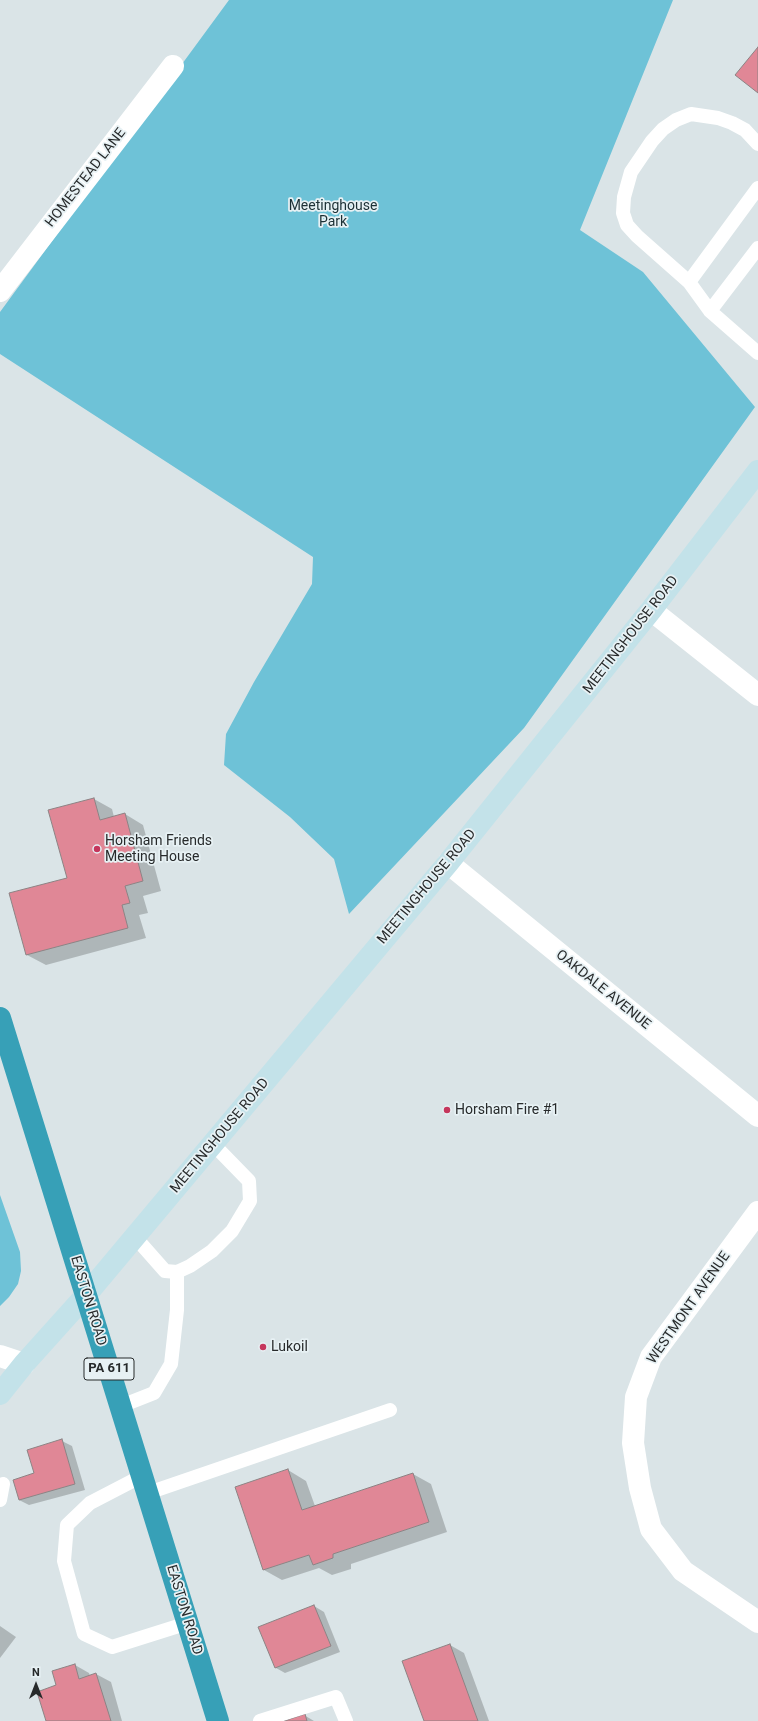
<!DOCTYPE html>
<style>
body{margin:0}
#map{position:relative;width:758px;height:1721px;overflow:hidden;background:#dae4e7;font-family:Roboto,sans-serif}
canvas{display:block}
.north{position:absolute;left:16px;top:1665px;width:40px;height:40px;-webkit-text-stroke:3px #e7f1f4;paint-order:stroke;rotate:0deg;font-size:11px;font-weight:700;line-height:16px;text-align:center;color:#272a2b}
.north::after{content:'';display:block;margin:auto;width:14px;height:18px;background:#272a2b;clip-path:polygon(50% 0,100% 100%,50% 72%,0 100%)}
</style>
<div id="map">
<canvas width="758" height="1721"></canvas>
<div class="north">N</div>
</div>
<script>
const g = document.querySelector('canvas').getContext('2d');
g.lineJoin = 'round';
function fill(path, color) { g.fillStyle = color; g.fill(path, 'evenodd'); }
const toPath = rows => new Path2D(rows.map(r => 'M' + r).join(''));
function stroke(path, color, width, dash) { g.strokeStyle = color; g.lineWidth = width; g.lineCap = dash ? 'butt' : 'round'; g.setLineDash(dash || []); g.stroke(path); }
function drawText(font, color, halo, rows, align = 'center') {
  g.font = font + ' Roboto,sans-serif'; g.lineWidth = 3.5; g.setLineDash([]); g.textBaseline = 'middle'; g.strokeStyle = halo; g.fillStyle = color; for (const [text, x, y, turn = 0] of rows) {
    g.save(); g.translate(x, y); g.rotate((+turn || 0) * Math.PI / 180); g.textAlign = isNaN(turn) ? turn : align; if (halo) g.strokeText(text, 0, 0); g.fillText(text, 0, 0); g.restore();
  }
}
fill(toPath([
 [229,0,673,0,580,230,643,272,755,407,524,728,349,914,334,859,290,817,224,765,226,734,254,682,312,584,313,557,0,354,0,312],
 [0,1195,20,1252,21,1271,18,1284,9,1297,0,1306]
]), '#6ec2d7');
fill(toPath([
 [94,799,112,809,114,817,125,814,143,825,161,891,143,896,148,913,139,915,146,938,46,965,27,955,11,894,68,879],
 [62,1441,72,1446,85,1490,29,1505,19,1500,36,1474],
 [288,1470,306,1481,315,1506,413,1474,431,1484,447,1532,351,1564,351,1569,332,1575,319,1568,282,1580,264,1570],
 [314,1606,324,1612,340,1652,285,1673,276,1668],
 [0,1626,16,1637,0,1658],
 [450,1645,464,1653,489,1721,425,1721],
 [75,1665,89,1673,90,1676,96,1674,111,1682,122,1721,47,1721,58,1685],
 [304,1715,314,1721,287,1721]
]), '#0003');
const building = toPath([
 [758,47,758,93,735,75,758,47],
 [94,798,100,820,125,813,143,881,125,886,130,903,122,905,128,928,26,955,9,893,67,878,48,810,94,798],
 [62,1439,75,1484,19,1500,13,1480,34,1473,27,1450,62,1439],
 [288,1469,302,1510,413,1473,429,1522,333,1554,333,1558,313,1565,309,1555,263,1570,235,1487,288,1469],
 [314,1605,331,1646,275,1668,258,1627,314,1605],
 [450,1644,478,1721,424,1721,402,1661,450,1644],
 [75,1664,79,1679,96,1673,111,1721,46,1721,37,1692,56,1685,52,1671,75,1664],
 [305,1714,307,1721,284,1721,305,1714]
]);
fill(building, '#e08796');
stroke(building, '#8c8384', 1);
stroke(toPath([
 [758,144,745,130,732,123,718,118,691,114,676,120,663,129,652,141,631,172,624,197,623,213,627,225,637,236,689,282,710,311,758,353],
 [689,282,758,188],
 [710,311,758,248],
 [135,1237,165,1271,177,1272,190,1266,212,1251,232,1231,250,1201,249,1181,213,1144],
 [121,1406,154,1393,171,1364,177,1310,177,1272],
 [142,1476,90,1503,67,1525,64,1561,84,1634,112,1647,188,1623],
 [148,1493,390,1410],
 [0,1500,3,1484],
 [260,1721,336,1697,346,1721]
]), '#fff', 14);
stroke(toPath([
 [0,291,173,66],
 [651,610,758,695],
 [448,863,758,1116],
 [758,1212,651,1357,636,1397,633,1443,640,1488,651,1529,683,1571,758,1622],
 [0,1356,24,1364]
]), '#fff', 22);
stroke(toPath([
 [0,1394,24,1364,86,1295,448,863,651,610,758,471]
]), '#c3e2e9', 22);
stroke(toPath([
 [0,1018,218,1721]
]), '#37a0b7', 22);
for (const [x, y, r, color] of [
 [97,849,4,"#c5365c"],
 [447,1110,4,"#c5365c"],
 [263,1347,4,"#c5365c"]
]) { const dot = new Path2D(); dot.arc(x, y, r, 0, 2 * Math.PI); g.fillStyle = color; g.fill(dot); stroke(dot, '#e7f1f4', 1.5); }
for (const [x, y, w] of [
 [109,1369,50]
]) { const box = new Path2D(); box.roundRect(x - w / 2, y - 11, w, 22, 3); g.fillStyle = '#e7f1f4'; g.fill(box); stroke(box, '#272a2b', 1); }
drawText('bold 13px', '#272a2b', null, [
 ["PA 611",109,1369]
]);
drawText('14px', '#272a2b', '#e7f1f4', [
 ["HOMESTEAD LANE",86,178,-52],
 ["MEETINGHOUSE ROAD",631,635,-52],
 ["MEETINGHOUSE ROAD",427,887,-50],
 ["OAKDALE AVENUE",603,990,39],
 ["MEETINGHOUSE ROAD",220,1136,-50],
 ["EASTON ROAD",88,1301,73],
 ["WESTMONT AVENUE",689,1308,-55],
 ["EASTON ROAD",184,1610,73]
]);
drawText('14px', '#1c3035', '#e7f1f4', [
 ["Meetinghouse",333,206],
 ["Park",333,222]
]);
drawText('14px', '#272a2b', '#e7f1f4', [
 ["Horsham Friends",105,841],
 ["Meeting House",105,857],
 ["Horsham Fire #1",455,1110],
 ["Lukoil",271,1347]
], 'left');
</script>
